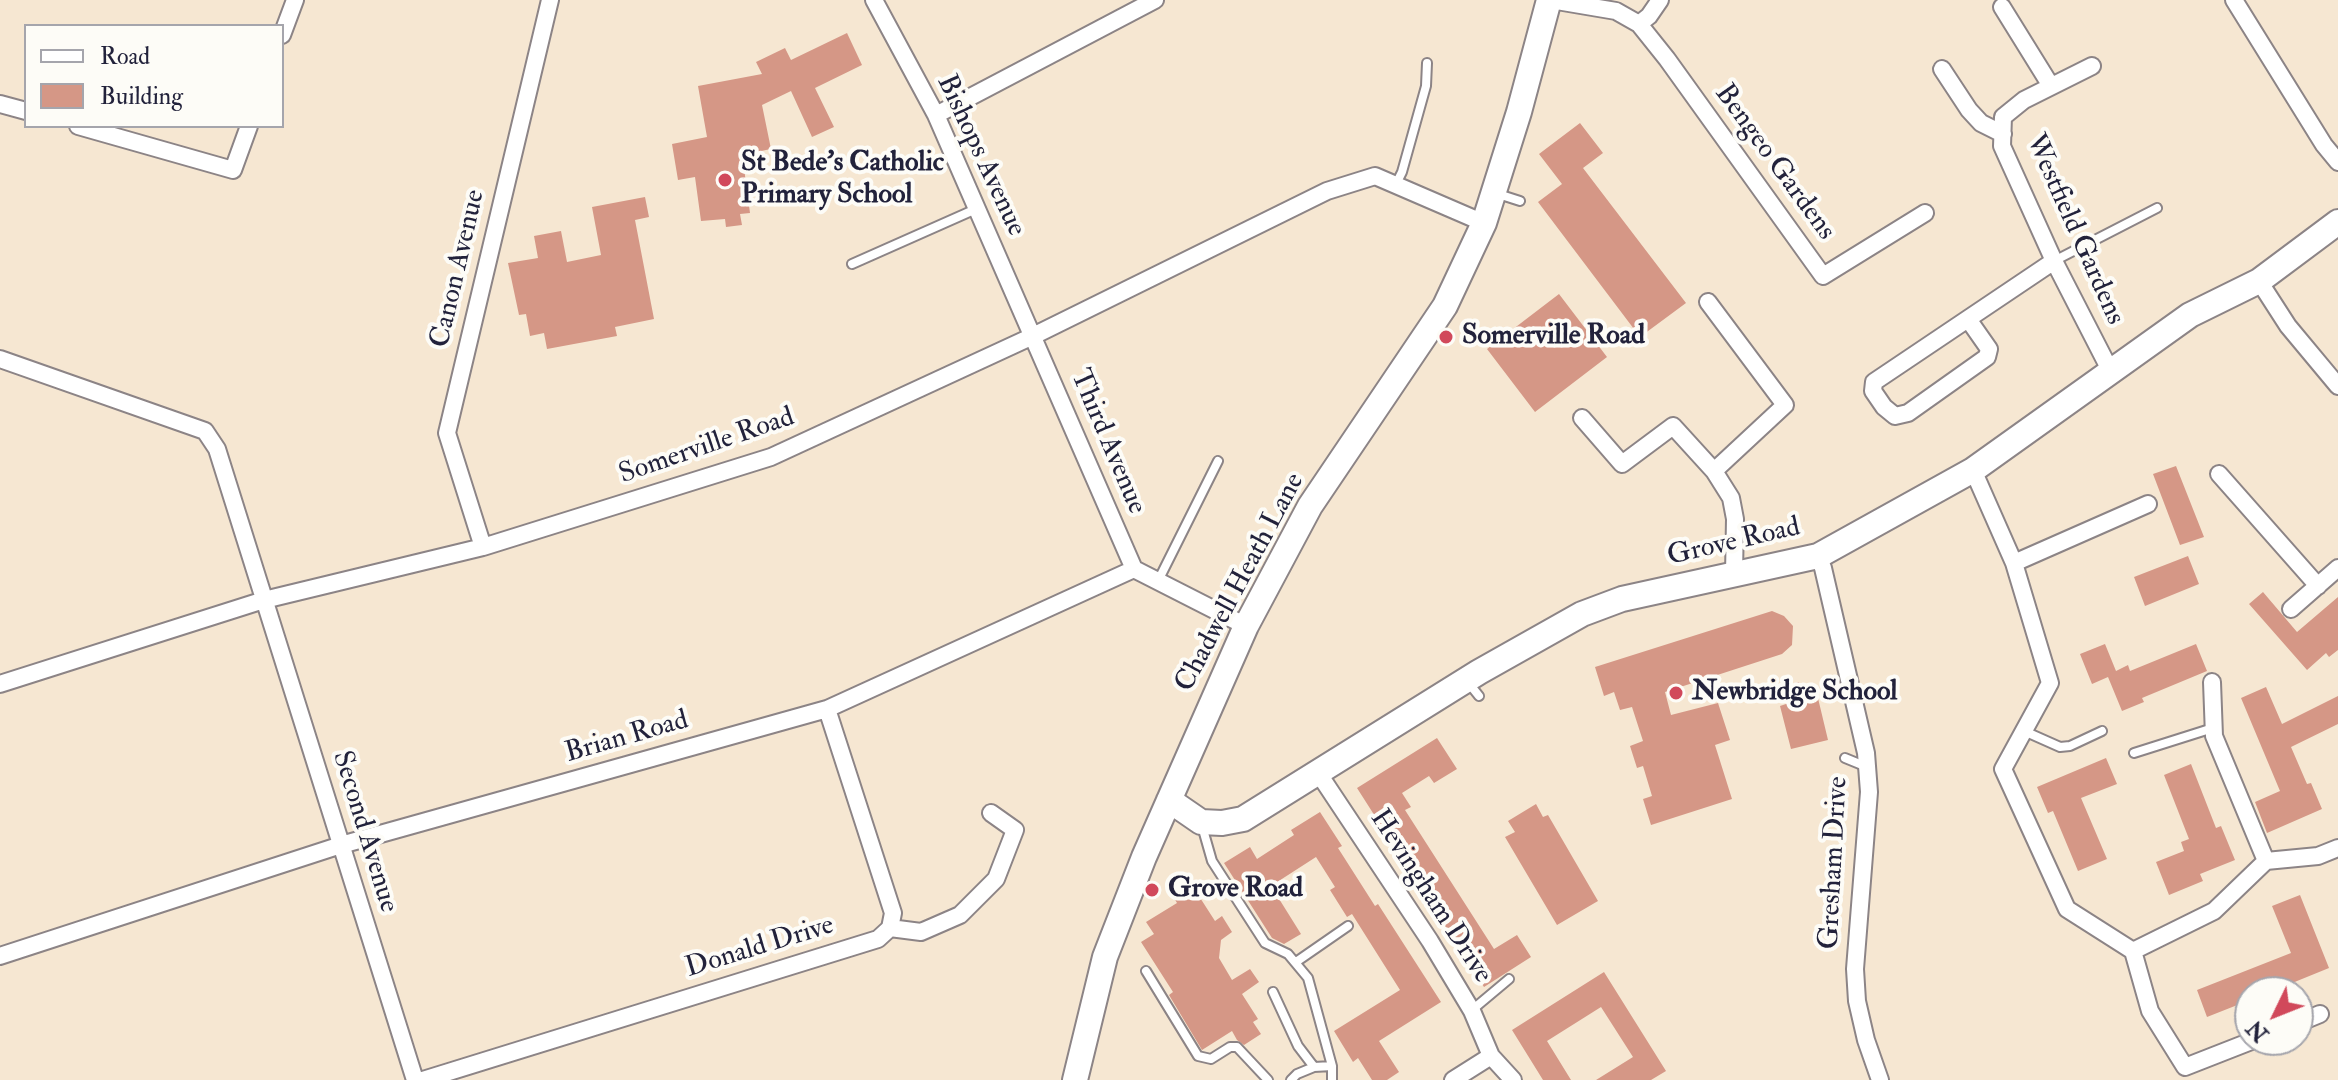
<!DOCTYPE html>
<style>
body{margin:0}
#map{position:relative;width:2338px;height:1080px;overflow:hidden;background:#f6e7d2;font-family:"IM FELL Double Pica",serif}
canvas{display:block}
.legend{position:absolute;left:24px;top:24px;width:260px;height:104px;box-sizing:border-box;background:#fdfcf7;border:2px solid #a5a5ac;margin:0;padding:10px 14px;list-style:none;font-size:24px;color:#22223b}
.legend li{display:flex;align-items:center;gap:16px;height:40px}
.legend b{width:40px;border:2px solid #a5a5ac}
.north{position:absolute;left:2234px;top:976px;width:80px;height:80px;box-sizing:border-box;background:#fdfcf7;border:2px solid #a5a5ac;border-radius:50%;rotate:227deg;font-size:22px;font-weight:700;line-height:32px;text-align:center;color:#22223b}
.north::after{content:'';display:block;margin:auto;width:28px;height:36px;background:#d1495b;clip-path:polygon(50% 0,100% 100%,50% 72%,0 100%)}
</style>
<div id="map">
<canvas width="2338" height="1080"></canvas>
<ul class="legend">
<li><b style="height:10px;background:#fff"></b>Road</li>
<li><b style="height:22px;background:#d59786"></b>Building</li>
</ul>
<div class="north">N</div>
</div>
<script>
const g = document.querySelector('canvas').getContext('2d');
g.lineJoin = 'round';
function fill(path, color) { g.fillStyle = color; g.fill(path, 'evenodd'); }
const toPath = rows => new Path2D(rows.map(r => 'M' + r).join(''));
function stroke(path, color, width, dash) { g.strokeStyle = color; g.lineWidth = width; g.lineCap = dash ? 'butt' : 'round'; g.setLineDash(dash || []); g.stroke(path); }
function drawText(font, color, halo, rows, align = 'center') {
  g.font = font + ' "IM FELL Double Pica",serif'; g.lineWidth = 8; g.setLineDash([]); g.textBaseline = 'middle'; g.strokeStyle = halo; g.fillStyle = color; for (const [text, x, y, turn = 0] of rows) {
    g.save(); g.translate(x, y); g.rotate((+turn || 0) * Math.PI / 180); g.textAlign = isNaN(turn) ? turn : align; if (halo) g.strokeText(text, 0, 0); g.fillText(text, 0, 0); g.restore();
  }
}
fill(toPath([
 [847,33,862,65,815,88,834,127,812,137,791,91,762,105,771,149,746,154,748,168,744,168,750,213,740,214,742,225,726,227,725,219,701,221,695,177,678,180,672,144,707,137,698,86,762,74,756,62,785,48,791,60],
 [1580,123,1603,153,1583,168,1686,303,1640,337,1538,202,1562,184,1539,154],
 [645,197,649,217,635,220,654,319,615,327,617,336,547,349,544,333,530,336,526,314,519,315,508,263,538,258,534,236,561,231,567,262,601,255,592,207],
 [1559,294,1607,357,1535,412,1487,349],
 [2176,466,2204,537,2180,545,2153,474],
 [2188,556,2199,584,2145,606,2134,577],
 [2263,592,2297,632,2338,597,2338,650,2329,657,2326,653,2307,670,2249,604],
 [1772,611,1784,616,1793,626,1792,645,1782,654,1665,692,1671,715,1718,703,1730,740,1715,745,1732,799,1651,825,1643,799,1652,796,1643,766,1637,768,1630,746,1643,741,1632,707,1620,710,1614,692,1604,696,1595,667],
 [2105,644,2116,671,2128,665,2130,671,2196,644,2207,671,2142,698,2144,702,2122,711,2108,677,2092,684,2080,654],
 [1799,682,1803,697,1817,694,1828,740,1791,749,1780,706,1789,703,1785,685],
 [2266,687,2282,724,2338,696,2338,724,2291,747,2307,784,2311,783,2322,809,2267,833,2255,802,2280,791,2241,698],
 [1437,738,1457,769,1434,783,1429,776,1402,793,1411,807,1405,810,1494,949,1517,935,1531,957,1484,987,1357,788],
 [2106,758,2117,784,2081,798,2107,859,2078,871,2053,811,2048,813,2037,787],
 [2191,764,2216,828,2221,826,2235,860,2200,874,2203,881,2169,895,2156,862,2184,851,2181,842,2189,839,2164,775],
 [1536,804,1543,817,1548,815,1598,901,1557,925,1505,837,1515,832,1508,821],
 [1320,812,1342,846,1338,848,1375,906,1378,904,1441,1002,1379,1041,1399,1072,1387,1080,1372,1080,1358,1058,1353,1062,1334,1031,1400,990,1352,914,1347,917,1330,890,1335,887,1316,857,1271,886,1301,934,1284,944,1272,938,1224,863,1250,847,1257,859,1294,835,1291,830],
 [1188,879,1215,921,1222,916,1232,932,1221,940,1219,958,1232,980,1250,969,1259,982,1242,994,1258,1019,1253,1022,1261,1034,1244,1045,1237,1040,1232,1031,1202,1050,1169,995,1173,992,1141,942,1154,934,1146,922,1177,903,1170,891],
 [2300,895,2329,968,2270,992,2250,992,2250,1000,2207,1017,2197,990,2291,953,2272,906],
 [1604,972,1666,1071,1651,1080,1596,1080,1633,1057,1601,1007,1547,1041,1571,1080,1543,1080,1512,1030]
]), '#d59786');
const lane = toPath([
 [1396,184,1402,172,1426,86,1427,63],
 [1495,193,1520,201],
 [2054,261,2157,208],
 [852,264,976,209],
 [1158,581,1218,461],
 [1467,681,1479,696],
 [2024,731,2060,747,2070,746,2102,731],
 [2134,753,2213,728],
 [1845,758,1867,767],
 [1202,826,1212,861,1265,943,1288,954,1308,978,1332,1066],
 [1296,962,1348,926],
 [1146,971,1198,1056,1211,1059,1230,1047,1237,1047,1268,1080],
 [1273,992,1298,1046,1314,1067],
 [1472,1010,1509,979],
 [1291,1080,1297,1074,1314,1067,1332,1066,1332,1080]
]);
const street = toPath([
 [874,0,936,115,1134,569],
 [1551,0,1616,11,1639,24,1649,16,1660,0],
 [2234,0,2324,145,2338,162],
 [2002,7,2051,86],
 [1639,24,1667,59,1823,276,1925,213],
 [282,35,295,0],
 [2092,66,2024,100,2003,117,2002,146,2054,261,2110,370],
 [1942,69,1969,110,1981,123,2003,134],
 [0,104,26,111],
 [936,115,1155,0],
 [78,126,233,170,249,126],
 [2259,281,2288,326,2338,386],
 [1708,302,1785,405,1714,471],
 [1968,319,1989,349,1987,357,1908,413,1895,416,1884,407,1873,391,1874,382,2054,261],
 [0,359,205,431,217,449,415,1080],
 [1582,418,1622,464,1673,426,1714,471,1731,498,1735,519,1734,574],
 [1973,470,2014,563,2050,683,2003,769,2067,909,2133,951,2214,911,2266,861,2214,736,2212,682],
 [2219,474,2318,586],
 [483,547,447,433,550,0],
 [1818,556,1823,568,1866,753,1869,792,1855,969,1857,1001,1866,1040,1880,1080],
 [2014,563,2148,504],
 [2291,609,2338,568],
 [0,684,264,600,483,547,771,457,1033,336,1327,191,1375,176,1484,223],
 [1317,771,1430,941,1472,1011,1491,1056,1513,1080],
 [2266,861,2318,856,2338,848],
 [890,928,921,932,960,915,996,879,1015,830,991,813],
 [2133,951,2150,1011,2185,1067,2254,1040],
 [0,956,341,845,827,709,1134,569,1246,626],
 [2298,1023,2320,1014],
 [423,1080,878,939,890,928,893,913,827,709],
 [1453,1080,1491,1056]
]);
const secondary = toPath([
 [1169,800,1201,822,1222,823,1243,819,1479,672,1582,614,1622,599,1818,556,1973,470,2190,315,2259,281,2338,222],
 [1075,1080,1105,957,1144,857,1246,626,1310,506,1445,306,1484,223,1519,112,1549,0]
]);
stroke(lane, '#8c8486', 12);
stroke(street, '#8c8486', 20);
stroke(secondary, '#8c8486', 28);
stroke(lane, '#fff', 8);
stroke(street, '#fff', 16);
stroke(secondary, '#fff', 24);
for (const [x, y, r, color] of [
 [725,180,8,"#d1495b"],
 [1446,337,8,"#d1495b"],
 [1676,693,8,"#d1495b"],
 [1152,890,8,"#d1495b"]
]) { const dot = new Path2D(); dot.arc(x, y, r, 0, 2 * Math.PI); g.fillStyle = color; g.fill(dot); stroke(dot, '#fdfcf7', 3); }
drawText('28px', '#22223b', '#fdfcf7', [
 ["Bishops Avenue",980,156,65],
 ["Bengeo Gardens",1774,163,54],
 ["Westfield Gardens",2074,230,66],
 ["Canon Avenue",459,269,-77],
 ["Third Avenue",1107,442,67],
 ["Somerville Road",707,447,-19],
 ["Grove Road",1734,543,-13],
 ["Chadwell Heath Lane",1241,583,-62],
 ["Brian Road",627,738,-16],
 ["Second Avenue",364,832,73],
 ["Gresham Drive",1835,863,-87],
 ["Hevingham Drive",1430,897,57],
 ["Donald Drive",760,948,-17]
]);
drawText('bold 28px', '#22223b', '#fdfcf7', [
 ["St Bede's Catholic",741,164],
 ["Primary School",741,196],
 ["Somerville Road",1462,337],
 ["Newbridge School",1692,693],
 ["Grove Road",1168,890]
], 'left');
</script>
